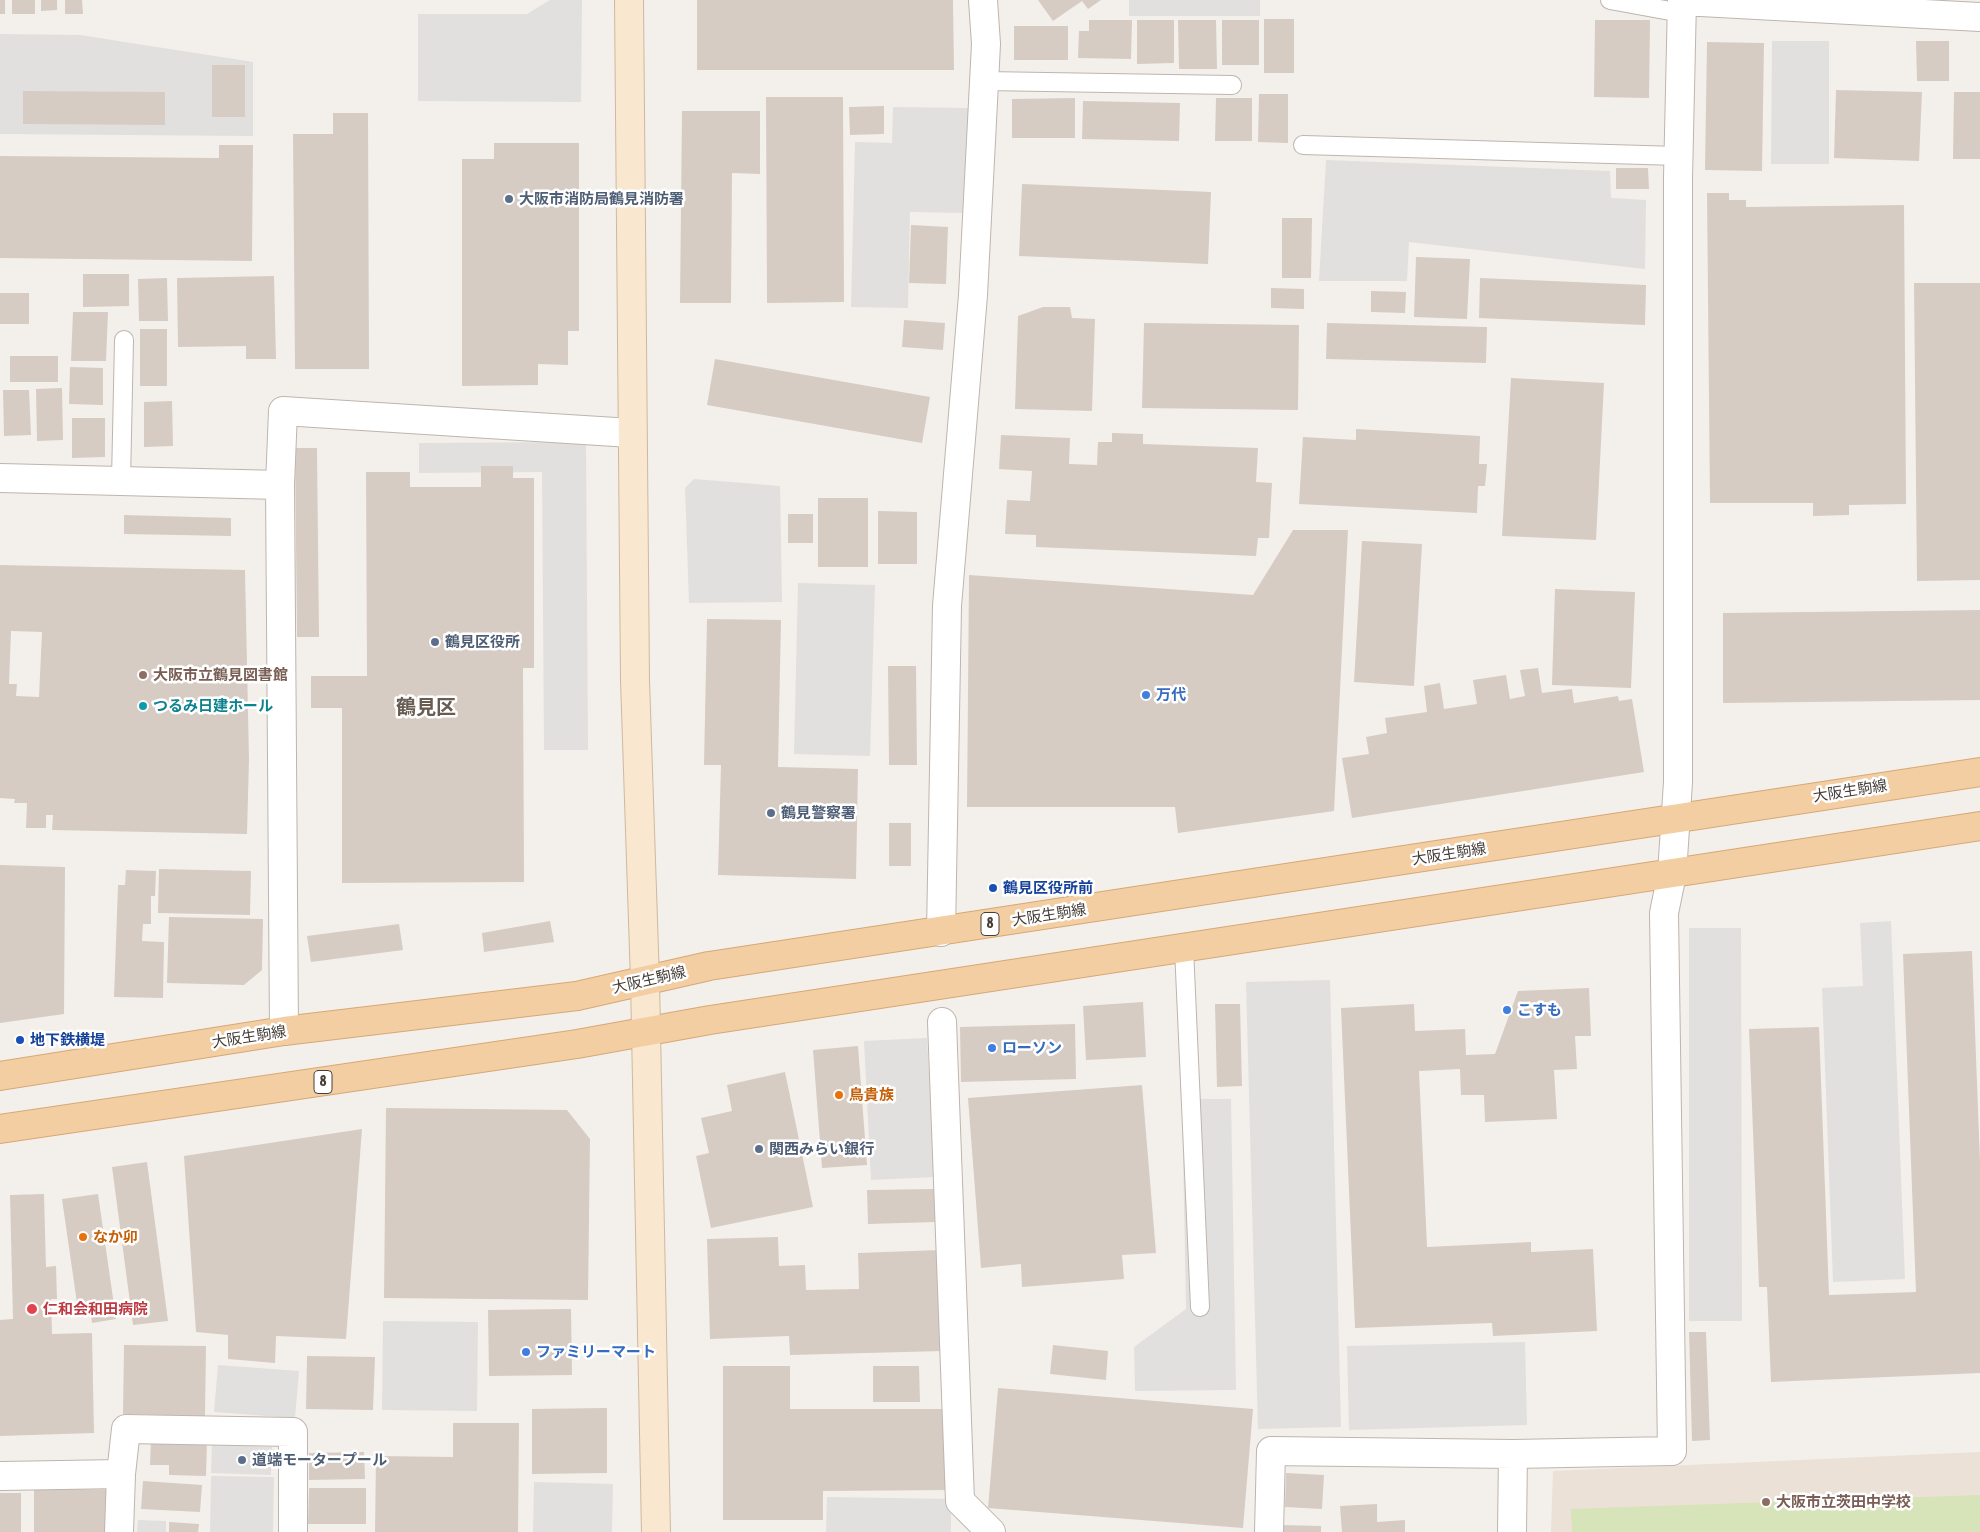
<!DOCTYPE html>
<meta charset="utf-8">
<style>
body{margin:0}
canvas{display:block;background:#f3efea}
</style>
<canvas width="1980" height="1532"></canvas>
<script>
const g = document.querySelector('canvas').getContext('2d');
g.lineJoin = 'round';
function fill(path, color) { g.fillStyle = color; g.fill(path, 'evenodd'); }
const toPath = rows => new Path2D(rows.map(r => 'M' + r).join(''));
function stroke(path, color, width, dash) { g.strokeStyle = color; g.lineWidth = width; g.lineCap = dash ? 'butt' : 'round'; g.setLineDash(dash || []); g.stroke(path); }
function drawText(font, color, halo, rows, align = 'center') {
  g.font = font + ' "Asap Condensed","Noto Sans JP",sans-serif'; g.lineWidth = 5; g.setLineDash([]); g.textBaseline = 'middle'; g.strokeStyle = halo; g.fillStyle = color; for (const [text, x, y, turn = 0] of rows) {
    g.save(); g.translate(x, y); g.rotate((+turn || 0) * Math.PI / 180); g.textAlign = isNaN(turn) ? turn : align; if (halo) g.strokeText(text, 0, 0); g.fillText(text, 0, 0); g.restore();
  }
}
fill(toPath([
 [1980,1452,1980,1532,1551,1532,1553,1471]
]), '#ebe1d6');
fill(toPath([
 [1980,1495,1980,1532,1572,1532,1571,1509]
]), '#d7e3b8');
fill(toPath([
 [550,0,582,0,581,102,418,101,418,14,527,14],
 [1129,0,1260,0,1260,16,1129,16],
 [0,34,80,35,253,62,253,136,0,134],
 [1772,41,1829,41,1829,164,1771,164],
 [893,107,970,108,968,213,910,212,908,308,851,307,855,142,892,143],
 [1326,160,1610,171,1611,198,1646,200,1645,269,1409,242,1407,281,1319,281],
 [586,442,588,750,544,750,542,472,419,473,419,443],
 [694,479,780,486,782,602,689,603,685,488],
 [798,583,875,585,870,756,794,754],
 [1891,921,1905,1279,1833,1282,1822,988,1863,986,1860,923],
 [1689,928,1741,928,1742,1321,1689,1321],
 [1330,980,1341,1427,1258,1429,1246,982],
 [927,1038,935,1177,871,1180,864,1041],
 [1182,1099,1231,1099,1236,1390,1135,1391,1134,1347,1186,1309],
 [383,1321,478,1322,477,1411,382,1410],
 [1525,1342,1527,1425,1349,1430,1347,1346],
 [218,1365,299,1371,295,1418,214,1412],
 [212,1444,272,1447,271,1475,211,1473],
 [211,1476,274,1477,273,1532,210,1532],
 [534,1482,613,1484,612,1532,533,1532],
 [827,1497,951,1499,951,1532,826,1532],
 [138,1520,166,1521,166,1532,137,1532]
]), '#e2e0de');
fill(toPath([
 [0,0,5,0,5,14,0,14],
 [12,0,35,0,35,14,12,14],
 [41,0,57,0,57,10,41,11],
 [65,0,82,0,83,14,65,14],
 [697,0,953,0,954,70,697,70],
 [1038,0,1101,0,1088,9,1082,1,1053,21],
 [1264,19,1294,19,1294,73,1264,73],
 [1089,20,1132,20,1131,59,1078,58,1079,31,1089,31],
 [1137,20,1174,20,1174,63,1137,64],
 [1178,20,1216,20,1217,69,1179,69],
 [1222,20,1259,20,1259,65,1222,65],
 [1595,20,1650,20,1649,98,1594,97],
 [1014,26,1068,26,1068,60,1014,60],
 [1916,41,1949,41,1949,81,1917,81],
 [1707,42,1764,43,1762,171,1705,170],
 [212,65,245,65,245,117,212,117],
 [1836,90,1922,92,1919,161,1834,158],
 [23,91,165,92,165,125,23,124],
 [1954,92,1980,92,1980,159,1953,159],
 [1259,94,1288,94,1288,143,1258,142],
 [766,97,843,97,844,302,767,303],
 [1075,98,1075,138,1012,138,1012,99],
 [1216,98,1252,98,1252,141,1215,141],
 [1083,101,1180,103,1179,141,1082,139],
 [884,106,884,134,850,135,849,107],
 [682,111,760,111,760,174,732,173,731,303,680,303],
 [333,113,368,113,369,369,295,369,293,134,333,134],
 [494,143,579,143,579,331,568,331,568,365,538,364,538,385,462,386,462,159,494,159],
 [219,145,253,145,252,261,0,258,0,156,219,158],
 [1616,168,1648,168,1649,189,1616,189],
 [1022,184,1211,192,1208,264,1019,256],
 [1707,193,1729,193,1729,200,1746,200,1746,207,1904,205,1906,504,1849,505,1849,515,1813,516,1813,503,1710,503],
 [1282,218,1312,218,1311,278,1282,278],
 [911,225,948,227,946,284,909,283],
 [1416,257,1470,259,1467,319,1414,317],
 [83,274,129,274,129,306,83,307],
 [274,276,276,359,246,359,246,346,178,347,177,278],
 [167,278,168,321,139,321,138,279],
 [1480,278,1646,285,1645,325,1479,318],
 [1914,283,1980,283,1980,580,1917,581],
 [1271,288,1304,289,1304,309,1271,308],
 [1371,291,1406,292,1405,313,1371,312],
 [0,293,29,293,29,324,0,324],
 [1043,307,1070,307,1072,318,1095,319,1092,411,1015,409,1018,316],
 [73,312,108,312,106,361,71,361],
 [904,320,945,323,943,350,902,347],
 [1144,323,1299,325,1298,410,1142,408],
 [1327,323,1487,327,1486,363,1326,359],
 [140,329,167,329,167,386,140,386],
 [10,356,58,356,58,382,10,382],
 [715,359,930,397,922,443,707,405],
 [70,367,103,368,103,405,69,404],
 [1511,378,1604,383,1596,540,1502,536],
 [62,388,63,440,37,441,36,389],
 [3,390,29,390,31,435,4,436],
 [172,401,173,446,144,447,144,402],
 [72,418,105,418,105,457,72,458],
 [1356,429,1480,436,1479,464,1487,464,1485,486,1478,486,1477,513,1299,504,1303,437,1356,440],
 [1112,433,1143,434,1143,444,1258,448,1256,482,1272,483,1269,538,1258,538,1256,556,1036,547,1036,535,1005,534,1007,500,1030,501,1032,471,999,469,1001,435,1070,438,1069,464,1097,465,1098,442,1112,442],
 [295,448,317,448,319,637,297,637],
 [481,466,513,466,513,478,534,478,534,668,523,668,524,882,342,883,342,708,311,708,311,676,367,676,366,472,410,472,410,487,481,487],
 [818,498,868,498,868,567,818,567],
 [878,511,917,512,917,564,878,564],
 [788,514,813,514,813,543,788,543],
 [124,515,231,518,231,536,124,534],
 [1293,530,1348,530,1334,811,1178,833,1175,807,967,807,969,575,1253,595],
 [1362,541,1422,544,1414,686,1354,682],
 [0,565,245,570,249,759,247,834,52,830,53,815,46,815,46,828,26,828,27,803,14,803,15,799,0,798],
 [11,631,42,632,39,697,16,696,17,684,9,684],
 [1555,589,1635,592,1631,688,1552,685],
 [1980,610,1980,700,1723,703,1723,613],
 [707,619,781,620,778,767,858,769,856,879,718,875,721,765,704,765],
 [888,666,916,666,917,765,889,765],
 [1538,668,1542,693,1572,689,1574,703,1618,696,1619,701,1632,699,1644,772,1352,818,1342,758,1369,754,1366,737,1387,733,1385,718,1427,712,1424,686,1440,683,1444,709,1477,704,1473,680,1506,675,1510,699,1525,696,1520,670],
 [889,823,911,823,911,866,889,866],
 [0,865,65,867,64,1014,0,1023],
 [159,869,251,871,250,915,158,913],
 [126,870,156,871,155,896,151,896,151,924,143,924,142,941,164,942,163,998,114,997,118,885,125,885],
 [169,917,263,919,262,970,244,985,167,983],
 [550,921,554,942,484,952,482,933],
 [399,924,403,950,311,962,307,936],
 [1972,951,1980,1163,1980,1373,1771,1382,1767,1287,1759,1287,1749,1029,1819,1027,1829,1295,1916,1292,1903,954],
 [1589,988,1591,1036,1575,1036,1577,1069,1554,1070,1557,1119,1485,1122,1484,1095,1461,1095,1460,1069,1419,1071,1427,1247,1531,1242,1531,1252,1593,1249,1597,1331,1493,1336,1492,1323,1355,1328,1341,1008,1414,1004,1415,1031,1465,1029,1466,1055,1495,1054,1518,991],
 [1143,1002,1146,1057,1086,1060,1083,1006],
 [1215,1004,1240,1004,1242,1086,1217,1087],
 [1075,1024,1076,1079,961,1082,960,1027],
 [858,1046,867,1165,822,1168,813,1050],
 [785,1072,813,1207,711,1228,696,1156,709,1153,701,1118,732,1111,727,1085],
 [1142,1085,1156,1253,1122,1255,1124,1279,1022,1287,1021,1264,981,1268,968,1098],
 [386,1108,567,1110,590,1139,588,1300,384,1298],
 [362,1129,346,1339,276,1336,275,1363,228,1359,228,1335,196,1332,184,1156],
 [147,1162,168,1321,133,1325,112,1167],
 [935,1189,936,1222,868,1224,867,1190],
 [44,1194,46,1267,56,1266,57,1299,51,1299,52,1334,92,1333,94,1433,0,1436,0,1320,13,1319,10,1195],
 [98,1194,116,1319,92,1323,90,1309,78,1310,62,1199],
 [778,1237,779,1266,805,1265,806,1290,859,1289,858,1253,940,1250,943,1351,790,1355,789,1336,710,1339,707,1239],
 [571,1309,572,1375,489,1376,488,1310],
 [1689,1332,1706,1332,1710,1440,1692,1441],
 [124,1345,206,1346,205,1416,123,1414],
 [1053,1345,1108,1351,1106,1380,1050,1374],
 [307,1356,375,1357,373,1410,306,1409],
 [723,1366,790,1366,790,1409,950,1409,950,1490,823,1491,823,1520,723,1520],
 [873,1366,919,1366,920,1402,873,1402],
 [998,1388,1253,1409,1243,1528,988,1508],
 [607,1408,607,1473,532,1474,532,1409],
 [453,1423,519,1423,518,1532,375,1532,376,1456,453,1457],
 [151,1438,207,1440,206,1476,169,1475,169,1465,150,1465],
 [364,1452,365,1479,309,1480,309,1453],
 [1286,1473,1324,1475,1322,1509,1285,1507],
 [143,1481,202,1485,200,1512,141,1509],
 [34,1488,107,1490,106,1532,34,1532],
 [309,1488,366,1488,366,1524,308,1524],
 [0,1493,21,1493,21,1532,0,1532],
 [1377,1504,1377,1522,1405,1520,1405,1532,1342,1532,1340,1506],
 [169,1522,199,1524,198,1532,169,1532],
 [1281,1525,1321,1526,1321,1532,1281,1532]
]), '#d7ccc4');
const lane = toPath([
 [1610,0,1681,13],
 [984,81,1232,85],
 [1303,145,1678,156],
 [121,481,124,340],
 [1184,948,1200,1307]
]);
const street = toPath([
 [1682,1,1980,17],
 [0,478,280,485],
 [941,932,947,606,973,295,986,44,983,0],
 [942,1022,960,1501,991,1532],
 [284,1031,280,485,283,411,631,433],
 [0,1476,121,1474],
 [119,1532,121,1474,126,1429,293,1432,293,1532],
 [1269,1532,1271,1451,1513,1454,1672,1451,1664,913,1672,874,1678,782,1678,178,1682,0],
 [1512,1532,1513,1454]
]);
const secondary = toPath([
 [629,0,635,680,645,981,656,1532]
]);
const primary = toPath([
 [0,1076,284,1031,577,996,709,966,1980,772],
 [0,1129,577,1044,710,1020,1980,826]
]);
stroke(lane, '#beb5ae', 20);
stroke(street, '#beb5ae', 30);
stroke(secondary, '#ceb99f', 30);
stroke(primary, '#d7a875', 30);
stroke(lane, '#fff', 18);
stroke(street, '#fff', 28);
stroke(secondary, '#f9e7cf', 28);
stroke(primary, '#f3cea3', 28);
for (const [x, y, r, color] of [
 [509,199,5,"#5c6f8a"],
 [435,642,5,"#5c6f8a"],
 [143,675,5,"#8d6e63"],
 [1146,695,5,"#3f7fe0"],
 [143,706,5,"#0f9aa8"],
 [771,813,5,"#5c6f8a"],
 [993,888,5,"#1a4fb4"],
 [1507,1010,5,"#3f7fe0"],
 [20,1040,5,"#1a4fb4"],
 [992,1048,5,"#3f7fe0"],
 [839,1095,5,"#e8710a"],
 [759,1149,5,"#5c6f8a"],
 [83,1237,5,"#e8710a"],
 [32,1309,6,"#e0444e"],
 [526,1352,5,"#3f7fe0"],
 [242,1460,5,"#5c6f8a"],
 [1766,1502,5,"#8d6e63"]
]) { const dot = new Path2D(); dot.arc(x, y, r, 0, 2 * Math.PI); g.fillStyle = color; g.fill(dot); stroke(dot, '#fff', 2); }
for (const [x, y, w] of [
 [990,924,18],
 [323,1082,18]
]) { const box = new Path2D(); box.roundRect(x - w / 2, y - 11.5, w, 23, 4); g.fillStyle = '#fff'; g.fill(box); stroke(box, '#463f39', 1); }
drawText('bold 14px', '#463f39', null, [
 ["8",990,924],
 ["8",323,1082]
]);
drawText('bold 15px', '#4e5e75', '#fff', [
 ["大阪市消防局鶴見消防署",519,199],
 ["鶴見区役所",445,642],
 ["鶴見警察署",781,813],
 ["関西みらい銀行",769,1149],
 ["道端モータープール",252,1460]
], 'left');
drawText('bold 15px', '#785e54', '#fff', [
 ["大阪市立鶴見図書館",153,675],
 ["大阪市立茨田中学校",1776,1502]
], 'left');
drawText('bold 15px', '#366cbe', '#fff', [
 ["万代",1156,695],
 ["こすも",1517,1010],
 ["ローソン",1002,1048],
 ["ファミリーマート",536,1352]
], 'left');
drawText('bold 15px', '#0d838f', '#fff', [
 ["つるみ日建ホール",153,706]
], 'left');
drawText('15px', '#463f39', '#fff', [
 ["大阪生駒線",1850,791,-9],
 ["大阪生駒線",1449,854,-9],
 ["大阪生駒線",1049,915,-9],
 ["大阪生駒線",649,980,-13],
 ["大阪生駒線",249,1037,-9]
]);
drawText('bold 15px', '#164399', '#fff', [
 ["鶴見区役所前",1003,888],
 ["地下鉄横堤",30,1040]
], 'left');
drawText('bold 15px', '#c56008', '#fff', [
 ["鳥貴族",849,1095],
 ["なか卯",93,1237]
], 'left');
drawText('bold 15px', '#be3a42', '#fff', [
 ["仁和会和田病院",43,1309]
], 'left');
drawText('bold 20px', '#685b51', '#fff', [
 ["鶴見区",426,708]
]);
</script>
